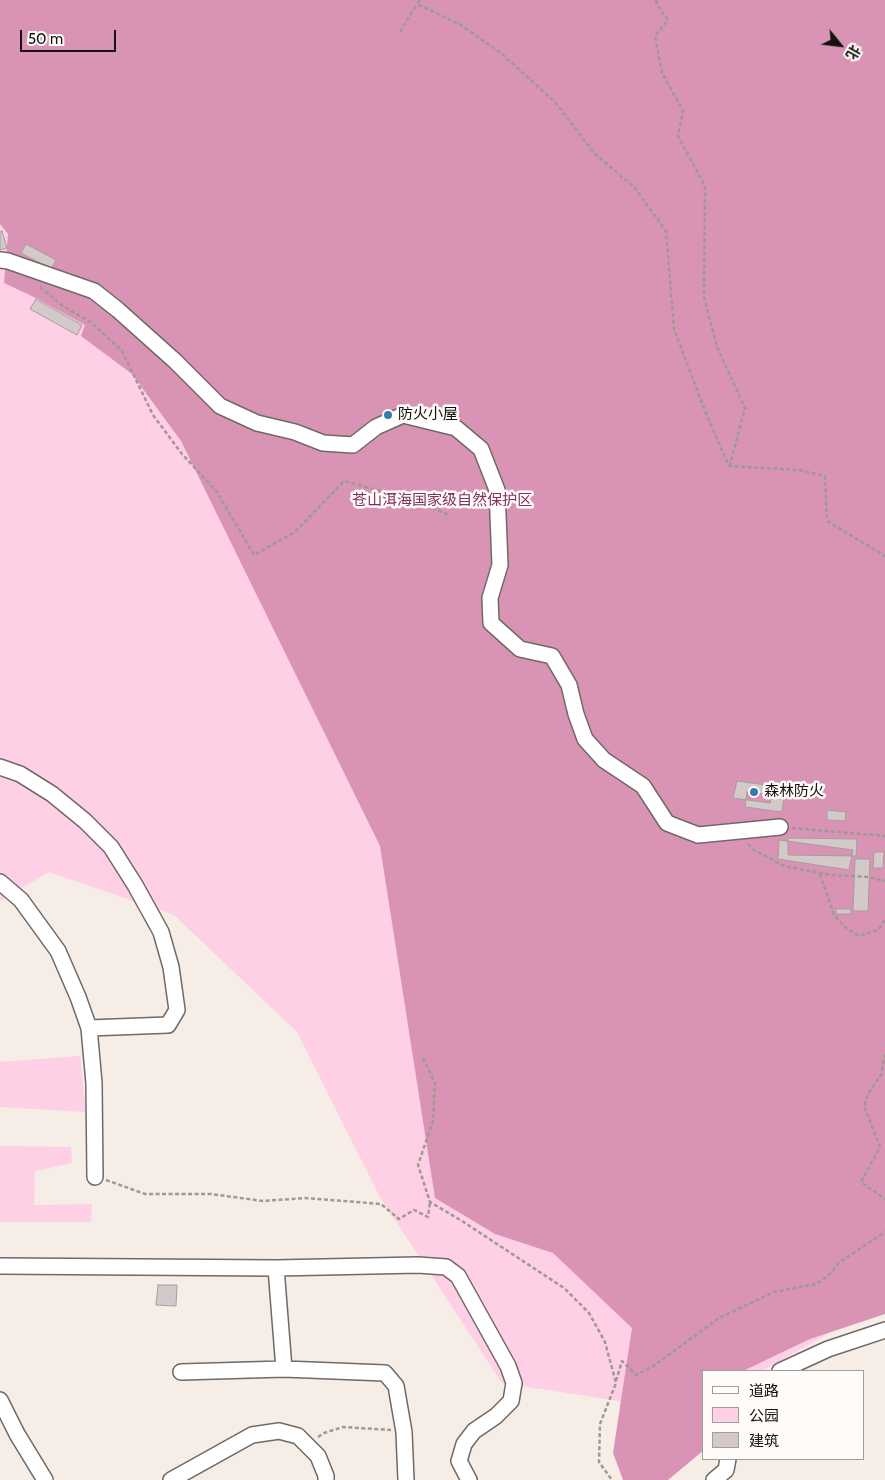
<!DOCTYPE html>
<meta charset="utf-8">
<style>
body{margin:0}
#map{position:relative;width:885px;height:1480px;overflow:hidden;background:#f5ede6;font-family:Cabin,"Noto Sans SC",sans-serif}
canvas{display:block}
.legend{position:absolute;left:702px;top:1370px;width:162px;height:90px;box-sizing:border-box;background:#fefbf8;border:1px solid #a09d9b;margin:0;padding:6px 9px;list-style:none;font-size:15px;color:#14110f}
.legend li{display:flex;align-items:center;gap:10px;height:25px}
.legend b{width:25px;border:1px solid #a09d9b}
.north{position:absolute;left:815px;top:20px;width:50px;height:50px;-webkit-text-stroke:4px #fefbf8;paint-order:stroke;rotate:119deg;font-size:14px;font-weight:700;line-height:20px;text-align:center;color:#14110f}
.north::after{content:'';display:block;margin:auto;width:18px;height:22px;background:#14110f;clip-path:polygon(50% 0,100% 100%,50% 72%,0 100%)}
.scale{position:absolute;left:20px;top:30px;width:96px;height:22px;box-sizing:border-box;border:2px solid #14110f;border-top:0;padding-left:6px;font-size:15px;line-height:18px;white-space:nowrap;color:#14110f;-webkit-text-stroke:4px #fefbf8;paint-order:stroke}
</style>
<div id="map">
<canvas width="885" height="1480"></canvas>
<ul class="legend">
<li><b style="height:6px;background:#fff"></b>道路</li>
<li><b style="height:14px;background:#ffcfe5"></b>公园</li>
<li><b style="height:14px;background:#d3c9c8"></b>建筑</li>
</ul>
<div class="north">北</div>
<div class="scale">50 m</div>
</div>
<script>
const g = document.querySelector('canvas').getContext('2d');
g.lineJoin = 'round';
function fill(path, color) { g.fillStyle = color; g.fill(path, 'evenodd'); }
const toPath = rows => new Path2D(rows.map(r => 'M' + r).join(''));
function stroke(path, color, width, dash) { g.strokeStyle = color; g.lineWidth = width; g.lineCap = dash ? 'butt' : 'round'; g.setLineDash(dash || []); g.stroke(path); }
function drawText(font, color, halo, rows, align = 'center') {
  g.font = font + ' Cabin,"Noto Sans SC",sans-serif'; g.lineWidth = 5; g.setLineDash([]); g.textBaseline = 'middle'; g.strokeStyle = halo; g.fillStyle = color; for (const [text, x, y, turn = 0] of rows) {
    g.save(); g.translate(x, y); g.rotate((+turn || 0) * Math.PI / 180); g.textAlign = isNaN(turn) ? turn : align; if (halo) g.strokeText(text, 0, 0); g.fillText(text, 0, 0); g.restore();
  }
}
fill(toPath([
 [0,0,885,0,885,1302,762,1371,704,1371,690,1412,502,1383,380,1197,297,1032,174,915,49,872,0,901],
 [80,1056,86,1112,0,1107,0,1062],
 [0,1146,71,1147,72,1163,35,1171,34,1205,92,1204,91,1222,0,1222]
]), '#ffcfe5');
fill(toPath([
 [0,0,885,0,885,1314,810,1339,743,1371,704,1371,704,1450,668,1480,623,1480,613,1453,632,1328,553,1253,495,1234,435,1198,380,846,181,441,132,374,81,336,85,325,36,298,4,283,8,234,0,224]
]), '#d994b5');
const building = toPath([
 [2,231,7,248,0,250,0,232,2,231],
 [26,244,56,260,51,269,21,253,26,244],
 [36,299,82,325,77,335,30,309,36,299],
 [737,781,774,786,770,803,733,798,737,781],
 [747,792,784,796,782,812,745,807,747,792],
 [827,810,846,812,845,821,827,820,827,810],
 [788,838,857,839,856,856,788,855,788,838],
 [779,840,853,850,849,870,778,859,779,840],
 [874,852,884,852,883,868,873,868,874,852],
 [855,859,870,859,868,911,853,911,855,859],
 [836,909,851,909,851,914,836,914,836,909],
 [158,1285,177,1285,176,1306,156,1305,158,1285]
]);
fill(building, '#d3c9c8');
stroke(building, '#a79d9c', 1);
const minor = toPath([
 [0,260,8,261,94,291,118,310,175,361,220,406,257,423,295,432,323,443,353,445,376,427,403,415,456,428,481,449,497,490,500,565,490,598,491,623,520,649,552,656,569,685,576,714,585,739,604,760,643,786,667,823,698,835,780,827],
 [0,767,20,774,52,794,85,821,111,847,135,885,161,932,171,967,177,1010,168,1025,89,1028],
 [0,882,21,900,58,951,78,997,89,1028,94,1083,95,1177],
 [0,1266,276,1268,418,1265,446,1267,458,1276,508,1366,514,1383,511,1401,496,1416,474,1431,464,1444,459,1461,469,1480],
 [276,1268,284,1369,385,1373,396,1386,404,1432,406,1480],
 [780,1371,828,1349,885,1330],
 [181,1372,284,1369],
 [0,1400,17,1434,45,1480],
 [171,1480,252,1435,279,1431,298,1436,318,1456,326,1476,326,1480],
 [714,1480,726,1470,728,1459]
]);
stroke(minor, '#706964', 18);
stroke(toPath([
 [420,0,417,4,461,25,502,54,555,102,594,153,635,188,666,231,674,329,707,416,729,466,799,470,825,476,827,521,885,556],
 [656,0,657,5,668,20,655,36,662,73,683,111,678,136,705,186,704,297,717,347,745,408,730,465],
 [400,32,417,4],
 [40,287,63,306,92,323,122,351,153,415,182,454,217,492,254,555,295,532,344,481,414,500,449,515],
 [792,828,885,836],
 [748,844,754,850,784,866,830,875,869,877,885,881],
 [820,874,834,915,846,928,859,936,878,930,885,920],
 [885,1054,881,1075,868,1094,864,1106,880,1147,861,1182,885,1199],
 [423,1058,435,1083,433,1121,418,1165,430,1202,462,1221,564,1288,589,1313,605,1342,616,1383,600,1424,599,1462,612,1480],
 [106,1180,145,1194,211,1194,263,1201,305,1198,381,1204,399,1219,414,1210,428,1217,430,1202],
 [616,1381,622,1361,636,1375,655,1365,719,1318,774,1292,816,1284,828,1276,840,1262,885,1232],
 [318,1437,324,1433,343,1427,391,1430]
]), '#9f9994', 2.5, [4, 2.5]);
stroke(minor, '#fff', 15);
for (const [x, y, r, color] of [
 [388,415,5,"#357ab0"],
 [754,792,5,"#357ab0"]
]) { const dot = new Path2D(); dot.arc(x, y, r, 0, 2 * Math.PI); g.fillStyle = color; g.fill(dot); stroke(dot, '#fefbf8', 2); }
drawText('15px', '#14110f', '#fefbf8', [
 ["防火小屋",398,415],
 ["森林防火",764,792]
], 'left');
drawText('15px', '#812f5c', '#fefbf8', [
 ["苍山洱海国家级自然保护区",442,501]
]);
</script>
